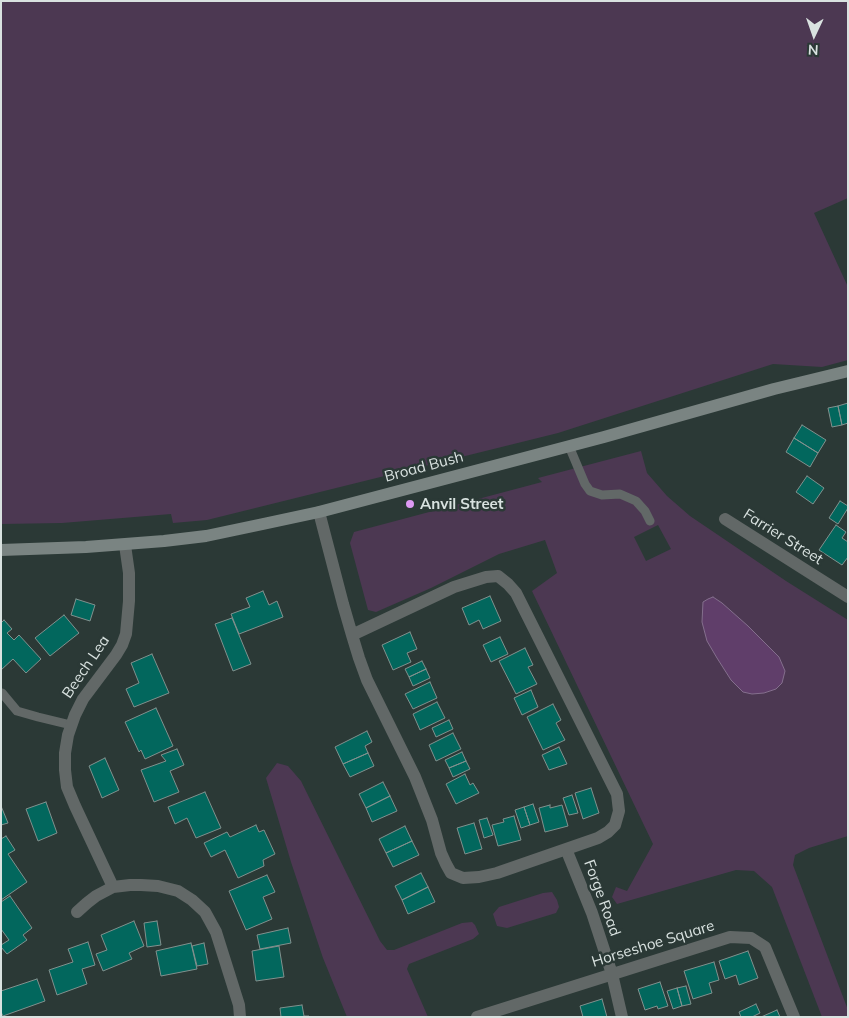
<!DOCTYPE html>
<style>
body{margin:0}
#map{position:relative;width:849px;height:1018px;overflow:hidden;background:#2b3936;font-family:Mulish,sans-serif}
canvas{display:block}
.frame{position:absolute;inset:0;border:2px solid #d9e2e0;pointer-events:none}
.north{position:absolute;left:789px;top:10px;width:50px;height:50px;-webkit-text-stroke:4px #2b3936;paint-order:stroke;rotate:183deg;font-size:14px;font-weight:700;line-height:20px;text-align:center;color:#d9e2e0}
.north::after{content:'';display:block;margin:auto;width:18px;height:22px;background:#d9e2e0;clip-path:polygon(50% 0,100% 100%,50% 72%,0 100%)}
</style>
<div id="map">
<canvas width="849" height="1018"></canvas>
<div class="frame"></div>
<div class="north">N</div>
</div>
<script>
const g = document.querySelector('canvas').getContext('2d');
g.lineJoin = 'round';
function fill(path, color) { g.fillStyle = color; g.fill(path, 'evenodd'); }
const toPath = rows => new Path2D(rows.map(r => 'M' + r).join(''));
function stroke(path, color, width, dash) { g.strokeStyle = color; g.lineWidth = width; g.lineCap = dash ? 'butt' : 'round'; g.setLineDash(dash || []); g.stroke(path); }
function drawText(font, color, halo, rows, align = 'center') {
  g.font = font + ' Mulish,sans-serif'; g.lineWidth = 5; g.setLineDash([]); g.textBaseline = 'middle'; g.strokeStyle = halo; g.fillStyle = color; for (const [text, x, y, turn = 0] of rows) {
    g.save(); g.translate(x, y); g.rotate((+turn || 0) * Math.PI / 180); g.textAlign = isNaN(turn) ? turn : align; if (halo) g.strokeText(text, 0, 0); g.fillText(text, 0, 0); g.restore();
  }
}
fill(toPath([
 [1,1,848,1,848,198,814,213,848,287,848,360,822,367,773,364,558,433,207,520,173,523,171,514,62,523,1,524],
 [641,451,647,473,667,496,690,516,786,581,848,620,848,836,809,848,795,855,793,865,848,1010,848,1017,822,1017,772,887,754,871,736,870,617,904,612,897,616,887,627,891,653,844,532,591,557,573,545,540,499,554,431,588,376,612,368,610,350,543,354,532,542,482,538,478],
 [658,525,671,549,646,561,634,537],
 [277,763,288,766,301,781,380,941,387,950,394,950,462,923,472,922,475,925,479,934,473,939,409,964,407,969,428,1017,347,1017,323,958,291,862,266,778],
 [552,892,557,900,559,907,556,913,507,928,497,926,493,914,499,907,543,893]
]), '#4c3852');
const water = toPath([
 [713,597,722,603,748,626,779,657,785,671,782,683,776,689,764,693,752,694,743,692,731,680,717,658,707,641,702,622,703,602,708,599,713,597]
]);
fill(water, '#603e6a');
stroke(water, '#846f8d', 1);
const building = toPath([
 [848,403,848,423,842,425,838,406,848,403],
 [838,406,842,425,832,427,828,408,838,406],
 [802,425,826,440,818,453,794,438,802,425],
 [794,438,818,453,810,467,786,452,794,438],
 [807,476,824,488,813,504,796,492,807,476],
 [840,501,848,506,848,508,838,524,829,518,840,501],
 [836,525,846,532,842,538,848,542,848,557,842,565,819,550,836,525],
 [263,591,269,605,277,601,283,617,239,634,231,614,250,607,246,598,263,591],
 [490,596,501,621,483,629,479,620,469,625,462,608,490,596],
 [76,599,95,605,90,621,71,615,76,599],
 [64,615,79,633,50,656,35,638,64,615],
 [232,618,251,664,233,671,215,624,232,618],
 [4,620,12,629,7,633,14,640,19,635,41,659,26,673,13,659,1,670,1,623,4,620],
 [410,632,417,649,407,653,411,662,393,670,382,645,410,632],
 [500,637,508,654,491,662,483,645,500,637],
 [525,648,533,665,528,667,537,684,516,694,499,661,525,648],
 [152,654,169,693,134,707,126,689,139,683,131,663,152,654],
 [422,661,426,669,409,677,405,669,422,661],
 [426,669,430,678,413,686,409,677,426,669],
 [430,682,437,698,413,709,405,694,430,682],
 [531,690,538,707,522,715,514,698,531,690],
 [437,702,445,718,420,730,413,714,437,702],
 [553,704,561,720,556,723,565,740,543,750,527,717,553,704],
 [156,708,173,746,145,759,141,750,139,752,125,722,156,708],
 [449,720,453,729,436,737,432,728,449,720],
 [367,731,372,742,365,746,368,753,343,764,335,747,367,731],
 [453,733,461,749,436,761,429,745,453,733],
 [559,747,567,764,549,770,542,755,559,747],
 [177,749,184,765,170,771,179,792,154,802,141,770,166,761,161,755,177,749],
 [462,752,466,761,449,768,445,760,462,752],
 [368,753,374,766,350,777,343,764,368,753],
 [105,758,119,790,102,798,89,766,105,758],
 [466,761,470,769,453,777,449,768,466,761],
 [465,774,470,785,473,783,479,793,456,804,446,784,465,774],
 [383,782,390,796,366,808,359,794,383,782],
 [591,788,599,813,583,819,575,793,591,788],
 [205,792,221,828,196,838,187,818,175,824,168,807,205,792],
 [572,795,578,813,569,815,563,798,572,795],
 [390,796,397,811,372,822,366,808,390,796],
 [46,802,57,833,38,841,26,809,46,802],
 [533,804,539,822,530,825,524,807,533,804],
 [550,805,550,808,562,805,568,826,545,832,539,808,550,805],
 [1,806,8,823,1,825,1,806],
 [524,807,530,825,521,828,515,810,524,807],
 [514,816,521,840,498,846,492,825,504,822,503,819,514,816],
 [487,818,493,835,484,838,479,820,487,818],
 [474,823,482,849,465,854,457,828,474,823],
 [256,825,259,832,264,830,275,854,263,860,264,866,238,878,225,850,211,857,204,843,227,832,230,837,256,825],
 [405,826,412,841,386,853,379,839,405,826],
 [6,836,15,850,8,854,27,882,1,900,1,839,6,836],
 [412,841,419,855,393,867,386,853,412,841],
 [421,873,428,887,402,900,395,886,421,873],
 [267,875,275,892,263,897,272,919,246,930,229,891,267,875],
 [428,887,435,902,408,914,402,900,428,887],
 [10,896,32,928,23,935,27,940,7,954,1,947,1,945,9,940,1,929,1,902,10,896],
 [134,921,144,946,129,953,132,959,103,971,96,954,107,950,101,935,134,921],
 [157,921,161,945,147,947,144,923,157,921],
 [288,928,291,943,260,949,257,935,288,928],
 [88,942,95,965,82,969,87,984,57,995,49,970,73,962,68,949,88,942],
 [191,943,197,969,161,976,156,951,191,943],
 [204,943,208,964,197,966,192,946,204,943],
 [279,946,284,977,256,981,252,951,279,946],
 [748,951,758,978,739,985,736,975,725,979,719,961,748,951],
 [714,962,719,980,709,983,712,993,693,999,684,971,714,962],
 [37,979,45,1001,3,1016,1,1012,1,991,37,979],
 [660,982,668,1006,658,1009,657,1006,645,1010,638,989,660,982],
 [686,986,691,1004,682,1006,677,988,686,986],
 [677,988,682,1006,673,1009,667,991,677,988],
 [602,999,607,1017,583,1017,580,1006,602,999],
 [756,1004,760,1013,752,1017,741,1017,739,1012,756,1004],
 [302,1005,304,1016,309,1016,309,1017,281,1017,280,1008,302,1005],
 [777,1010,780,1017,761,1017,777,1010]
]);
fill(building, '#02675d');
stroke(building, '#81918e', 1);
stroke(toPath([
 [569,446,585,484,590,491,602,495,620,494,636,501,645,511,650,521],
 [2,693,17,711,38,717,71,725]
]), '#626867', 9);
stroke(toPath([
 [319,512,343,604,352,635,359,658,367,680,415,777,432,820,441,853,446,864,451,873,463,878,479,877,497,873,598,838,608,832,615,825,619,811,617,794,516,593,508,584,498,576,486,577,454,587,352,635],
 [725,519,848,597],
 [125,545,129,573,129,601,126,634,122,645,116,655,83,699,75,715,68,735,65,753,65,770,67,787,75,806,113,887,130,885,141,885,158,886,178,891,192,900,205,912,216,932,239,1005,240,1017],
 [566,849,592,913,612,974,622,1017],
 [77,912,87,903,96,896,113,887],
 [477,1017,730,937,751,938,765,947,794,1017]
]), '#626867', 12);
stroke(toPath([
 [1,550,86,547,164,541,206,536,263,524,319,512,604,437,774,389,848,371]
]), '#7a8482', 12);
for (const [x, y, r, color] of [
 [410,504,5,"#dd99f3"]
]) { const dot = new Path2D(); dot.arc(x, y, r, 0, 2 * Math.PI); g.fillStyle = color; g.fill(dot); stroke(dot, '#2b3936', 2); }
drawText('15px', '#d9e2e0', '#2b3936', [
 ["Broad Bush",424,467,-15],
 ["Farrier Street",783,537,32],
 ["Beech Lea",86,667,-56],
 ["Forge Road",602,898,70],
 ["Horseshoe Square",653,944,-17]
]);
drawText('bold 15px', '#d9e2e0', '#2b3936', [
 ["Anvil Street",420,504]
], 'left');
</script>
